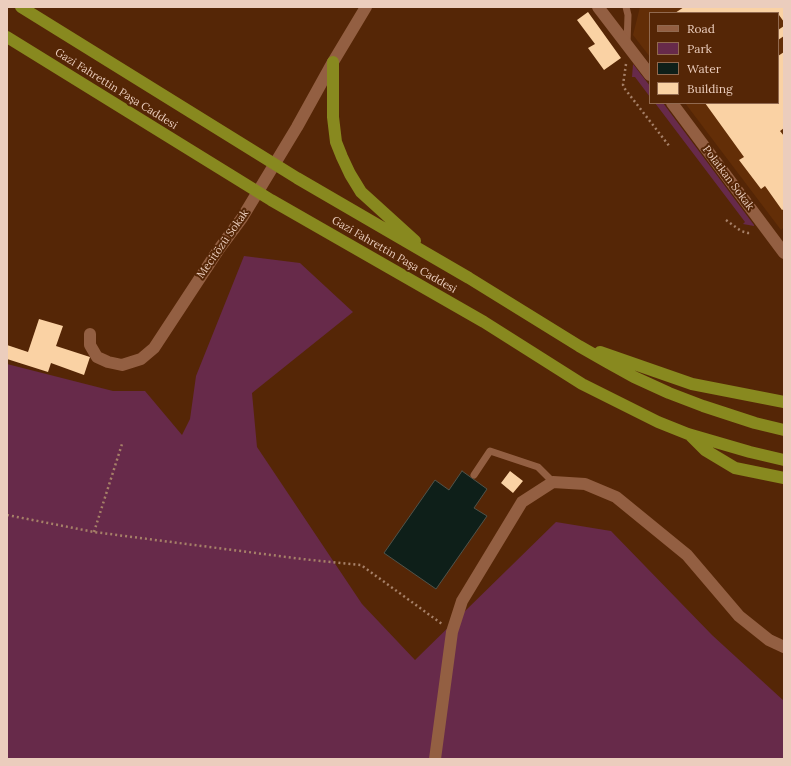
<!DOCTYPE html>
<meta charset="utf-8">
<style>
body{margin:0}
#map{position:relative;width:791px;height:766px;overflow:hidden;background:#552606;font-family:Lora,serif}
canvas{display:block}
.frame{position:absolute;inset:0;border:8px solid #ebcdbd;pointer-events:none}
.legend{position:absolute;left:649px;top:12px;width:130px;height:92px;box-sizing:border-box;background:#552606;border:1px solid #91694f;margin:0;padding:5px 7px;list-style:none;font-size:12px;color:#ebcdbd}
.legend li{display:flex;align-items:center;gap:8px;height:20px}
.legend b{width:20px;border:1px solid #91694f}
</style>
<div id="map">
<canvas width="791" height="766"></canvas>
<div class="frame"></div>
<ul class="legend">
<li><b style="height:5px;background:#935f42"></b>Road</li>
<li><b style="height:11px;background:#672a4a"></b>Park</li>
<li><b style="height:11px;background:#0e1f19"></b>Water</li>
<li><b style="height:11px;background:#fad2a4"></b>Building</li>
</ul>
</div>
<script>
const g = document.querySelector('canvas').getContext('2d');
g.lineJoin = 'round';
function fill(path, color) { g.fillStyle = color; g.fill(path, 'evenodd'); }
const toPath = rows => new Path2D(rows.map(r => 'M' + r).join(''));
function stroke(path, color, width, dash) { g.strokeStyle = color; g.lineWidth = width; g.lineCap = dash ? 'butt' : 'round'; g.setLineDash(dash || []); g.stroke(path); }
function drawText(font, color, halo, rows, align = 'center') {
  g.font = font + ' Lora,serif'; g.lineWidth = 4; g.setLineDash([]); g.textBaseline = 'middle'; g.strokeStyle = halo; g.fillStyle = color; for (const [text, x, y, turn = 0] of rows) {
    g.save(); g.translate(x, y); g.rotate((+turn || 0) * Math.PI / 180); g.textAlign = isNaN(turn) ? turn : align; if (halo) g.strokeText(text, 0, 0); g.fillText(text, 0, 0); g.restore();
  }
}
fill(toPath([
 [640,7,784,7,784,227,781,230,685,103,778,103,778,13,650,13,650,57,633,35]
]), '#632e07');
fill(toPath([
 [633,64,650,86,650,97,635,77,632,77],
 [655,103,663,103,754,225,754,226,743,224,745,222],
 [244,256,300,263,353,312,252,393,257,447,362,604,415,660,556,522,611,531,712,635,784,701,784,759,7,759,7,364,113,391,145,391,182,435,190,419,196,376]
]), '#672a4a');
const water = toPath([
 [462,471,487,489,474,508,487,516,436,589,384,553,435,480,449,490,462,471]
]);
fill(water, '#0e1f19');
stroke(water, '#50534a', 1);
fill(toPath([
 [684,7,784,7,784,22,779,15,778,15,778,13,675,13],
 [588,12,621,58,604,70,588,48,595,44,577,20],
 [784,26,784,36,778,40,778,30],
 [784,52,784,128,780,131,784,136,784,209,782,210,765,186,761,189,739,160,744,157,705,103,778,103,778,56],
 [39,319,63,326,56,346,90,357,84,375,51,363,48,372,7,359,7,345,28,352],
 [510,471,523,481,513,493,501,483]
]), '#fad2a4');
stroke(toPath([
 [626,64,623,85,625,89,670,147],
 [726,220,741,231,748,233,752,233],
 [7,515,94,532,302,559,361,565,442,624],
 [94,532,122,444]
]), '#a68068', 2.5, [2, 3]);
stroke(toPath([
 [626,7,628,15,627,44],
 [474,475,490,451,538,467,553,482]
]), '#935f42', 7);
stroke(toPath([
 [598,7,650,75],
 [672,103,784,253],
 [90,334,90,345,97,357,108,362,122,365,141,359,154,348,219,249,242,218,297,127,333,62,366,7],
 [435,759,452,632,462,601,522,502,553,482,585,484,616,497,687,555,739,616,769,640,784,647]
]), '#935f42', 12);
stroke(toPath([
 [21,7,297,178,469,278,579,346,607,362,634,377,669,393,703,406,755,423,784,430],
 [7,37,271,200,484,322,582,384,658,422,688,434,750,452,784,460],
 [333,62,333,117,336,142,342,157,350,174,361,192,415,241],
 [600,352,692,384,784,402],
 [691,436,705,450,735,468,784,478]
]), '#88891f', 12);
drawText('11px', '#ebcdbd', '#552606', [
 ["Gazi Fahrettin Paşa Caddesi",116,89,32],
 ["Polatkan Sokak",728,178,53],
 ["Mecitözü Sokak",223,244,-55],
 ["Gazi Fahrettin Paşa Caddesi",394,255,30]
]);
</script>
